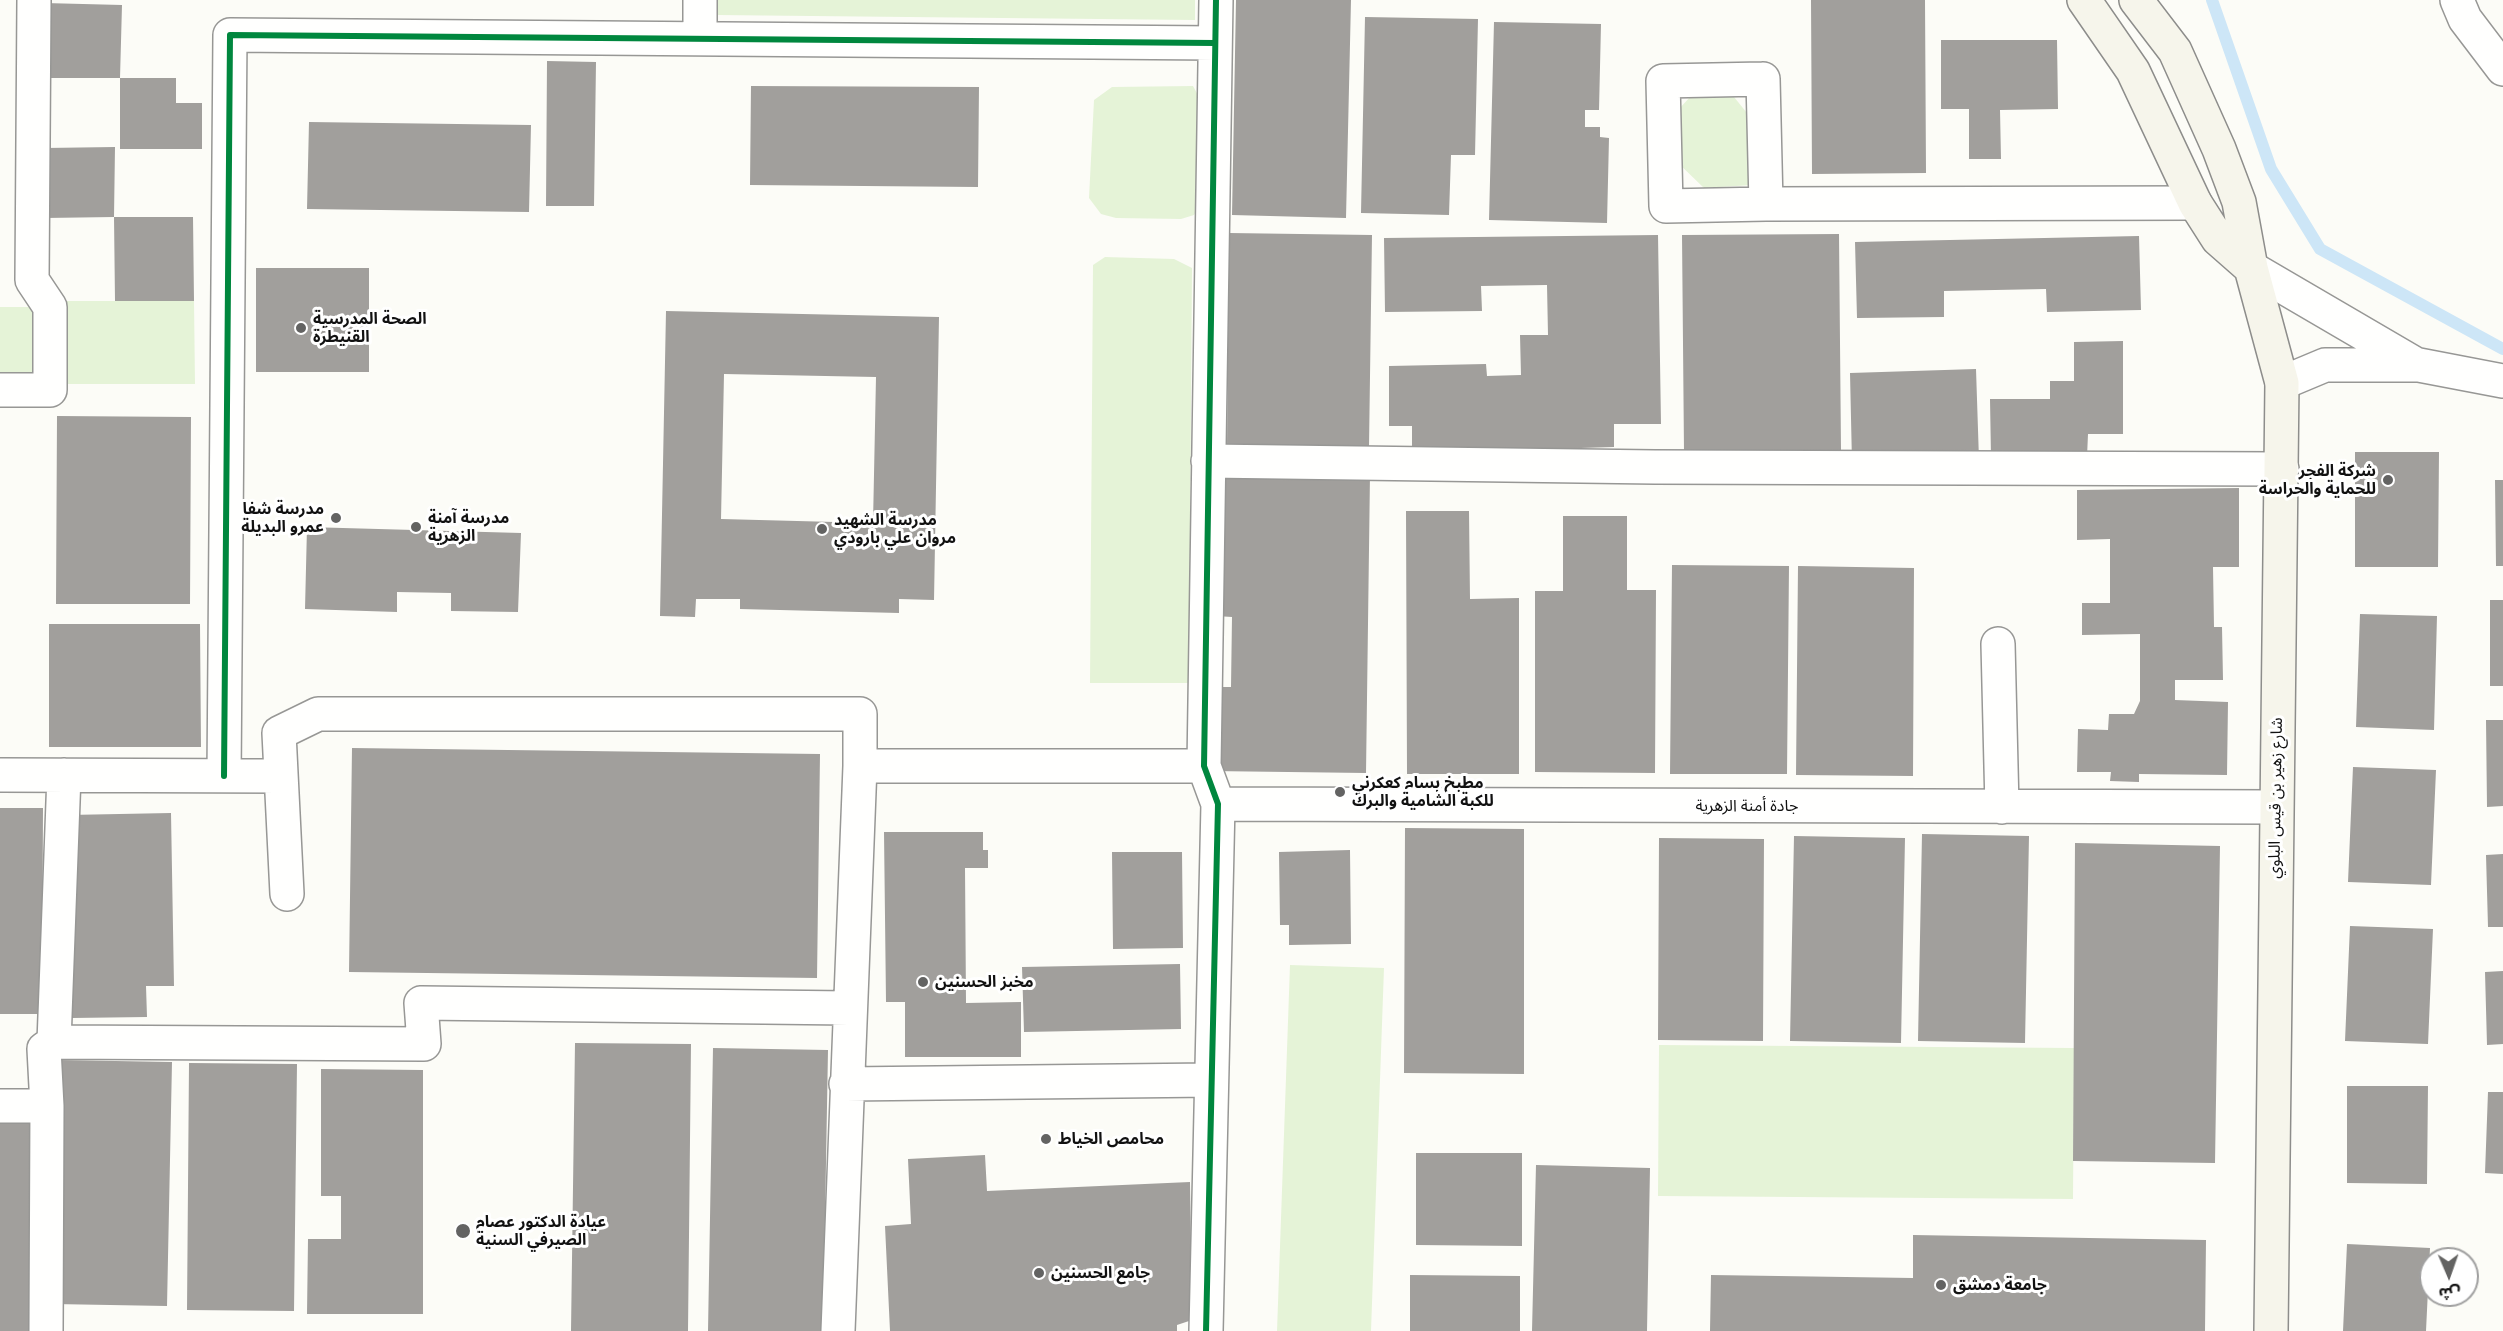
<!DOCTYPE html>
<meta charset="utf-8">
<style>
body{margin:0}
#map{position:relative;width:2503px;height:1331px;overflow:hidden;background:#fcfcf7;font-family:"Roboto Serif","Noto Sans Arabic",serif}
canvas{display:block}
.north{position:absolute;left:2419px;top:1247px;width:60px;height:60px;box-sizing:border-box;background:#fff;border:2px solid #a0a0a0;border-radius:50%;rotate:178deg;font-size:16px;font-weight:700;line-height:24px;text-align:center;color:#111}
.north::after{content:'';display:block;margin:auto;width:21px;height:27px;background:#636362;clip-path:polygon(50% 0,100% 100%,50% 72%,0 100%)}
</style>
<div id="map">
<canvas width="2503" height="1331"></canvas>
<div class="north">ش</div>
</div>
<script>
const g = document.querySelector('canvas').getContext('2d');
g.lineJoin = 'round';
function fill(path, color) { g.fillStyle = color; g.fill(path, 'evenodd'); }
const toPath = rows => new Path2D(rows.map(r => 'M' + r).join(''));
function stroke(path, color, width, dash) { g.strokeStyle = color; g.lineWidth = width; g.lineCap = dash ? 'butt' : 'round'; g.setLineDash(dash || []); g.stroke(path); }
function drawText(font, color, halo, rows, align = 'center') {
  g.font = font + ' "Roboto Serif","Noto Sans Arabic",serif'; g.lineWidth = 6; g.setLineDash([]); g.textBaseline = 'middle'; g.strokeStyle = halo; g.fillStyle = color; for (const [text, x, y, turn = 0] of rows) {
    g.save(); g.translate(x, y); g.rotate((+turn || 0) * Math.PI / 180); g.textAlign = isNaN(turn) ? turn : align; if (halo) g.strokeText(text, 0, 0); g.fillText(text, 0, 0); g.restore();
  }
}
fill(toPath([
 [716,0,1195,0,1195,20,716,15],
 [1193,86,1205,108,1200,205,1194,215,1181,219,1116,218,1101,214,1089,198,1094,100,1112,87],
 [1691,96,1734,97,1747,113,1752,185,1704,188,1676,161,1678,110],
 [1105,257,1174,259,1192,268,1189,683,1090,683,1093,265],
 [65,301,194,301,195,384,65,384],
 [0,307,40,307,40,376,0,376],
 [1290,965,1384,968,1371,1331,1277,1331],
 [1659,1045,2074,1048,2073,1199,1658,1196]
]), '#e5f3d7');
stroke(toPath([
 [2212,0,2271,169,2320,249,2503,349]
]), '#cde6f7', 12);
fill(toPath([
 [1236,0,1351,0,1346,218,1232,215],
 [1811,0,1925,0,1926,173,1812,174],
 [44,3,122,5,120,78,44,78],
 [1365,17,1478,19,1475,155,1451,155,1449,215,1361,213],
 [1494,22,1601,24,1599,110,1585,110,1585,127,1600,127,1600,137,1609,138,1607,223,1489,220],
 [1941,40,2057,40,2058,109,2000,110,2001,159,1969,159,1969,109,1941,109],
 [547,61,596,62,594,206,546,206],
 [120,78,176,78,176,103,202,103,202,149,120,149],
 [751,86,979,87,978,187,750,185],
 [309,122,531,125,529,212,307,209],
 [115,147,114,217,45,218,45,148],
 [114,217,193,217,194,301,115,301],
 [1229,233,1372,235,1369,447,1227,446],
 [1839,234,1841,451,1684,452,1682,235],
 [1658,235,1661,424,1614,424,1614,447,1581,448,1582,457,1444,459,1445,447,1412,448,1412,426,1389,426,1389,366,1486,364,1487,376,1521,375,1520,335,1548,335,1547,285,1481,286,1482,311,1385,312,1384,238],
 [2139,236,2141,310,2047,312,2046,289,1944,291,1944,317,1857,318,1855,242],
 [256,268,369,268,369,372,256,372],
 [666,311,939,317,934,600,899,599,899,613,740,609,740,599,696,599,695,617,660,616],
 [724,374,876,377,873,523,721,519],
 [2123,341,2123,434,2088,434,2087,457,1991,457,1990,399,2050,399,2050,381,2074,381,2074,342],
 [1976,369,1979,460,1852,463,1850,373],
 [57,416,191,417,190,604,56,604],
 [2355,452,2439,452,2438,567,2355,567],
 [1219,473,1370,474,1366,773,1210,771,1211,687,1231,687,1232,617,1216,616],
 [2495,480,2503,480,2503,566,2496,566],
 [2239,488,2239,567,2213,567,2214,627,2222,627,2223,680,2175,680,2175,700,2228,702,2227,775,2139,774,2139,782,2110,781,2111,772,2077,772,2078,729,2108,730,2109,714,2134,714,2140,701,2140,634,2082,635,2082,603,2110,603,2110,539,2077,540,2077,490],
 [1406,511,1469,511,1470,599,1519,598,1519,774,1407,774],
 [1563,516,1627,516,1627,590,1656,590,1655,773,1535,772,1535,591,1563,591],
 [307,527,521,533,518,612,451,611,451,593,397,592,397,612,305,609],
 [1672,565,1789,566,1787,774,1670,774],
 [1798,566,1914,568,1913,776,1796,775],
 [2490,600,2503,600,2503,686,2490,686],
 [2360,614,2437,616,2434,730,2356,727],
 [49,624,200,624,201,747,49,747],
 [2486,720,2503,720,2503,806,2487,807],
 [352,748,820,754,817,978,349,972],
 [2353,767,2436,770,2431,885,2348,882],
 [0,808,43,808,42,1014,0,1014],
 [171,813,174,986,146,986,147,1017,72,1018,68,815],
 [1405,828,1524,829,1524,1074,1404,1073],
 [884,832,983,832,983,850,988,850,988,868,965,868,966,1003,1021,1002,1021,1057,905,1057,905,1002,886,1002],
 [1922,834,2029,836,2025,1043,1918,1041],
 [1794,836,1905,838,1901,1043,1790,1041],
 [1659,838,1764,839,1763,1041,1658,1040],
 [2075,843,2220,846,2215,1163,2073,1161],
 [1350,850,1351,944,1289,945,1289,925,1280,925,1279,852],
 [1112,852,1182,852,1183,948,1113,949],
 [2503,854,2503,927,2488,927,2486,855],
 [2350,926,2433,929,2428,1044,2345,1041],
 [1180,964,1181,1029,1024,1032,1022,967],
 [2503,971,2503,1044,2487,1045,2485,972],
 [575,1043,691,1044,688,1331,571,1331],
 [713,1048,828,1050,823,1331,708,1331],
 [59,1060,172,1062,167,1306,53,1304],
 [189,1063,297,1064,294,1311,187,1310],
 [321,1069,423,1070,423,1314,307,1314,308,1239,341,1239,341,1196,321,1196],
 [2347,1086,2428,1086,2427,1184,2347,1183],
 [2488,1092,2503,1092,2503,1174,2485,1173],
 [0,1121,33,1122,29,1331,0,1331],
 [1416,1153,1522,1153,1522,1246,1416,1245],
 [985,1155,987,1191,1190,1182,1192,1320,1177,1325,1177,1331,890,1331,885,1226,911,1224,908,1159],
 [1536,1165,1650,1168,1647,1331,1532,1331],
 [1913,1235,2206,1240,2205,1331,1710,1331,1711,1275,1913,1278],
 [2347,1244,2430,1248,2426,1331,2343,1331],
 [1410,1275,1520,1276,1520,1331,1410,1331]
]), '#a19f9c');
const street = toPath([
 [2457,0,2465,19,2503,69],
 [700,39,700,0],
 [1763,79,1766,204,1666,206,1663,81,1763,79],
 [1766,204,2195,203],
 [2251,268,2417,365],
 [2282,383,2325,365,2419,365,2503,381],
 [0,390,50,390,50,307,32,280,34,0],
 [1208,461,1655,467,2282,469],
 [1998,644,2002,807],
 [0,775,281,776],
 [224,776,230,35,1215,43],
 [1218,804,2276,807],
 [287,894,279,733,318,714,860,714,860,766,1204,766],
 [54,1042,424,1044,421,1003,849,1008],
 [846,1084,1211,1080],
 [0,1106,47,1106],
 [46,1331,47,1106,44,1049,54,1042,64,775],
 [838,1331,860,766],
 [1206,1331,1218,804,1204,766,1216,0]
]);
const secondary = toPath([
 [2084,0,2133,71,2195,203,2218,239,2251,268],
 [2136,0,2175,51,2219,149,2239,202,2251,268,2282,383,2271,1331]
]);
stroke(street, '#979795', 36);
stroke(secondary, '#8d8d8b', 36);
stroke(street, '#fffffe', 33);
stroke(secondary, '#f6f5eb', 33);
stroke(toPath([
 [224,776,230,35,1215,43],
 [1206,1331,1218,804,1204,766,1216,0]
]), '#00873e', 6);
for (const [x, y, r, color] of [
 [301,328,6,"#636362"],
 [2388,480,6,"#636362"],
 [336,518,6,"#636362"],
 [416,527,6,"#636362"],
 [822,529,6,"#636362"],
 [1340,792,6,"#636362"],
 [923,982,6,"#636362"],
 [1046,1139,6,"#636362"],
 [463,1231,8,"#636362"],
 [1039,1273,6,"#636362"],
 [1941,1285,6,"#636362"]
]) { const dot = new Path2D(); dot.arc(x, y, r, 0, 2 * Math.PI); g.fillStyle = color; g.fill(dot); stroke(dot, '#fff', 2); }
drawText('bold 16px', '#111', '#fff', [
 ["الصحة المدرسية",313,319],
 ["القنيطرة",313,337],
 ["شركة الفجر",2376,471,"right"],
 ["للحماية والحراسة",2376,489,"right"],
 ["مدرسة شفا",324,509,"right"],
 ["عمرو البديلة",324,527,"right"],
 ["مدرسة آمنة",428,518],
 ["الزهرية",428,536],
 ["مدرسة الشهيد",834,520],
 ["مروان علي بارودي",834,538],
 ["مطبخ بسام كعكرني",1352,783],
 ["للكبة الشامية والبرك",1352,801],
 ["مخبز الحسنين",935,982],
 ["محامص الخياط",1058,1139],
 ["عيادة الدكتور عصام",476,1222],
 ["الصيرفي السنية",476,1240],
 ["جامع الحسنين",1051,1273],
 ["جامعة دمشق",1953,1285]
], 'left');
drawText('16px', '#111', '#fff', [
 ["شارع زهير بن قيس البلوي",2276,798,-89],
 ["جادة أمنة الزهرية",1747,806]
]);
</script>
